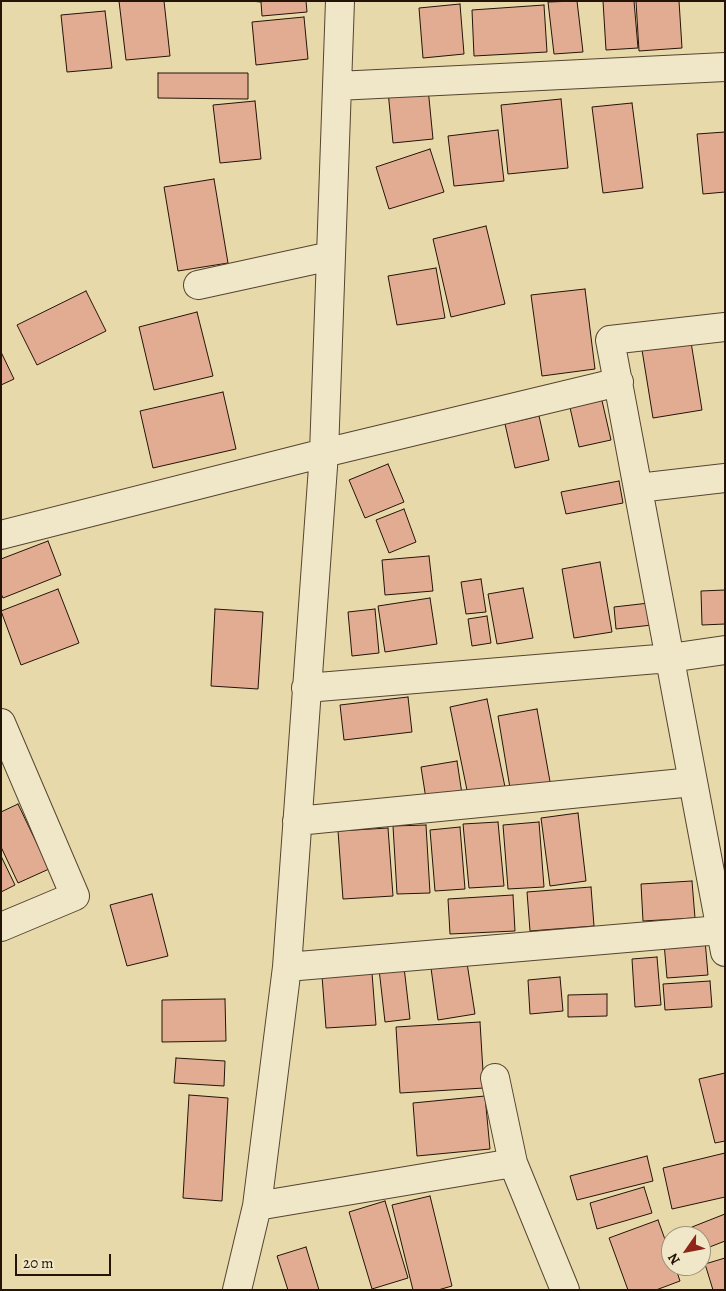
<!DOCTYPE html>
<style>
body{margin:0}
#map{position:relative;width:726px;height:1291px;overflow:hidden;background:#e8d9ab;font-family:Alegreya,serif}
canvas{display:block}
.frame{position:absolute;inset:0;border:2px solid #231407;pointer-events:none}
.north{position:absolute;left:661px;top:1226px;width:50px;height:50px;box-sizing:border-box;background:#f0e6c8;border:1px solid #9e927b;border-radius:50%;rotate:237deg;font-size:14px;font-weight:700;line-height:20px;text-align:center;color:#231407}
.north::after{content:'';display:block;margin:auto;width:18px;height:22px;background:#8f2418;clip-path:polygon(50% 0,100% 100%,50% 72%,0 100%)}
.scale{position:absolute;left:15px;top:1254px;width:96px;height:22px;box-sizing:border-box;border:2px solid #231407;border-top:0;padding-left:6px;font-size:15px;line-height:18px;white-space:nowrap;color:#231407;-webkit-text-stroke:4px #f0e6c8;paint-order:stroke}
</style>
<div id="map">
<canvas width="726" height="1291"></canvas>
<div class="frame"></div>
<div class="north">N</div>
<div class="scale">20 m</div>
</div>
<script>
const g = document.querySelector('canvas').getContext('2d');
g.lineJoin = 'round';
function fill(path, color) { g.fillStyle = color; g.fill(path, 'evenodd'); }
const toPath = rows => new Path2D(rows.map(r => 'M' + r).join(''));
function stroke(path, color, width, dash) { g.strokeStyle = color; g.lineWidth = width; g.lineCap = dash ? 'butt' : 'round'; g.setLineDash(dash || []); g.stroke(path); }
const building = toPath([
 [119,1,164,1,170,56,126,60,119,1],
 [250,1,306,1,307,12,262,16,261,2,250,1],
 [577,1,583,52,554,54,548,2,577,1],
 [603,1,634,1,638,48,606,50,603,1],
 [636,1,679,1,682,48,639,51,636,1],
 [460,4,464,54,423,58,419,8,460,4],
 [544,5,547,52,474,56,472,10,544,5],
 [105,11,112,68,67,72,61,15,105,11],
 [304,17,308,59,256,65,252,22,304,17],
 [158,73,248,73,248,99,158,98,158,73],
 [428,88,433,139,393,143,388,91,428,88],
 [561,99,568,168,508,174,501,105,561,99],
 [255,101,261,159,220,163,213,105,255,101],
 [632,103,643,188,603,193,592,107,632,103],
 [498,130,504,181,454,186,448,136,498,130],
 [725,132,725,192,703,194,697,134,725,132],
 [430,149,444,192,389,209,376,167,430,149],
 [214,179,228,263,178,271,164,187,214,179],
 [486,226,505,304,451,317,433,239,486,226],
 [436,268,445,318,397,325,388,276,436,268],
 [585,289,595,369,542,376,531,295,585,289],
 [86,291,106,331,37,365,17,325,86,291],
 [197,312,213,376,154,390,139,327,197,312],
 [691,342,702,410,653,418,642,350,691,342],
 [1,352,14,379,1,385,1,352],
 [223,392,236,449,153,468,140,411,223,392],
 [600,392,611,440,579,447,568,399,600,392],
 [539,416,549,460,515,468,505,424,539,416],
 [388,464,404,502,365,518,349,480,388,464],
 [619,481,623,503,566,514,561,492,619,481],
 [404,509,416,542,389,553,376,520,404,509],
 [48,541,61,575,3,598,1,594,1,559,48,541],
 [429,556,433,591,385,595,382,560,429,556],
 [600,562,612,632,574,638,562,569,600,562],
 [481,579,486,612,466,614,461,582,481,579],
 [523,588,533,638,497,644,488,594,523,588],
 [58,589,79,643,21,665,1,611,58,589],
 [725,590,725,624,702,625,701,591,725,590],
 [430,598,437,644,385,652,378,606,430,598],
 [649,603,652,625,616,629,614,607,649,603],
 [215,609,263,612,258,689,211,686,215,609],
 [375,609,379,653,352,656,348,612,375,609],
 [487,616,491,643,472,646,468,619,487,616],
 [408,697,412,732,344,740,340,705,408,697],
 [487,699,505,787,468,795,450,707,487,699],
 [537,709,551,787,511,794,498,716,537,709],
 [457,761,462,794,426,799,421,767,457,761],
 [18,804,49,869,18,883,1,847,1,812,18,804],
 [578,813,586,881,550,886,541,818,578,813],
 [498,822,504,886,469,888,463,824,498,822],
 [539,822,544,887,508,889,503,825,539,822],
 [426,825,430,893,397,894,393,826,426,825],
 [460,827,465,889,435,891,430,830,460,827],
 [388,828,393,896,343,899,338,831,388,828],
 [1,856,15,885,1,892,1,856],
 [692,881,695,918,643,921,641,884,692,881],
 [591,887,594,926,530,931,527,892,591,887],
 [152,894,168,956,127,966,110,905,152,894],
 [513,895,515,931,450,934,448,899,513,895],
 [705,940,708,975,667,978,664,943,705,940],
 [657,957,661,1005,635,1007,632,959,657,957],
 [467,963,475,1014,438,1020,431,968,467,963],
 [404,967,410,1019,385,1022,379,969,404,967],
 [372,973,376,1025,326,1028,322,976,372,973],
 [560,977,563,1011,530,1014,528,980,560,977],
 [710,981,712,1007,665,1010,663,984,710,981],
 [607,994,607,1016,568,1017,568,995,607,994],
 [225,999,226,1041,162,1042,162,1000,225,999],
 [480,1022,484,1088,400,1093,396,1027,480,1022],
 [176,1058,225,1061,224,1086,174,1083,176,1058],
 [725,1073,725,1141,715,1143,699,1079,725,1073],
 [189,1095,228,1098,222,1201,183,1198,189,1095],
 [485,1096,490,1149,417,1156,413,1103,485,1096],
 [725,1153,725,1197,672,1209,663,1168,725,1153],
 [647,1156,653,1181,577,1200,570,1176,647,1156],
 [644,1187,652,1213,597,1229,590,1203,644,1187],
 [430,1196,452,1286,438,1290,413,1290,392,1205,430,1196],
 [385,1201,408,1278,372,1289,349,1212,385,1201],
 [725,1214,725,1241,702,1250,701,1236,696,1236,692,1227,725,1214],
 [658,1220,671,1256,671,1266,675,1266,680,1281,656,1290,628,1290,609,1238,658,1220],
 [306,1247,319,1290,288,1290,277,1256,306,1247],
 [725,1258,725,1290,713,1290,705,1264,725,1258]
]);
fill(building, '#e2ac93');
stroke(building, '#231407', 1);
const minor = toPath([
 [337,86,725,67],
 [198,285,331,256],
 [725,327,610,340,725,952],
 [638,488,725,478],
 [1,535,324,453,619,382],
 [306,688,670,658,725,650],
 [1,723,75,896,1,927],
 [297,821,693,782],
 [287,967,720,930],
 [495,1078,513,1163,565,1290],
 [257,1206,513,1163],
 [237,1290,257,1206,287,967,324,453,340,1]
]);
stroke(minor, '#544530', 30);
stroke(minor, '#f0e6c8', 28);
</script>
